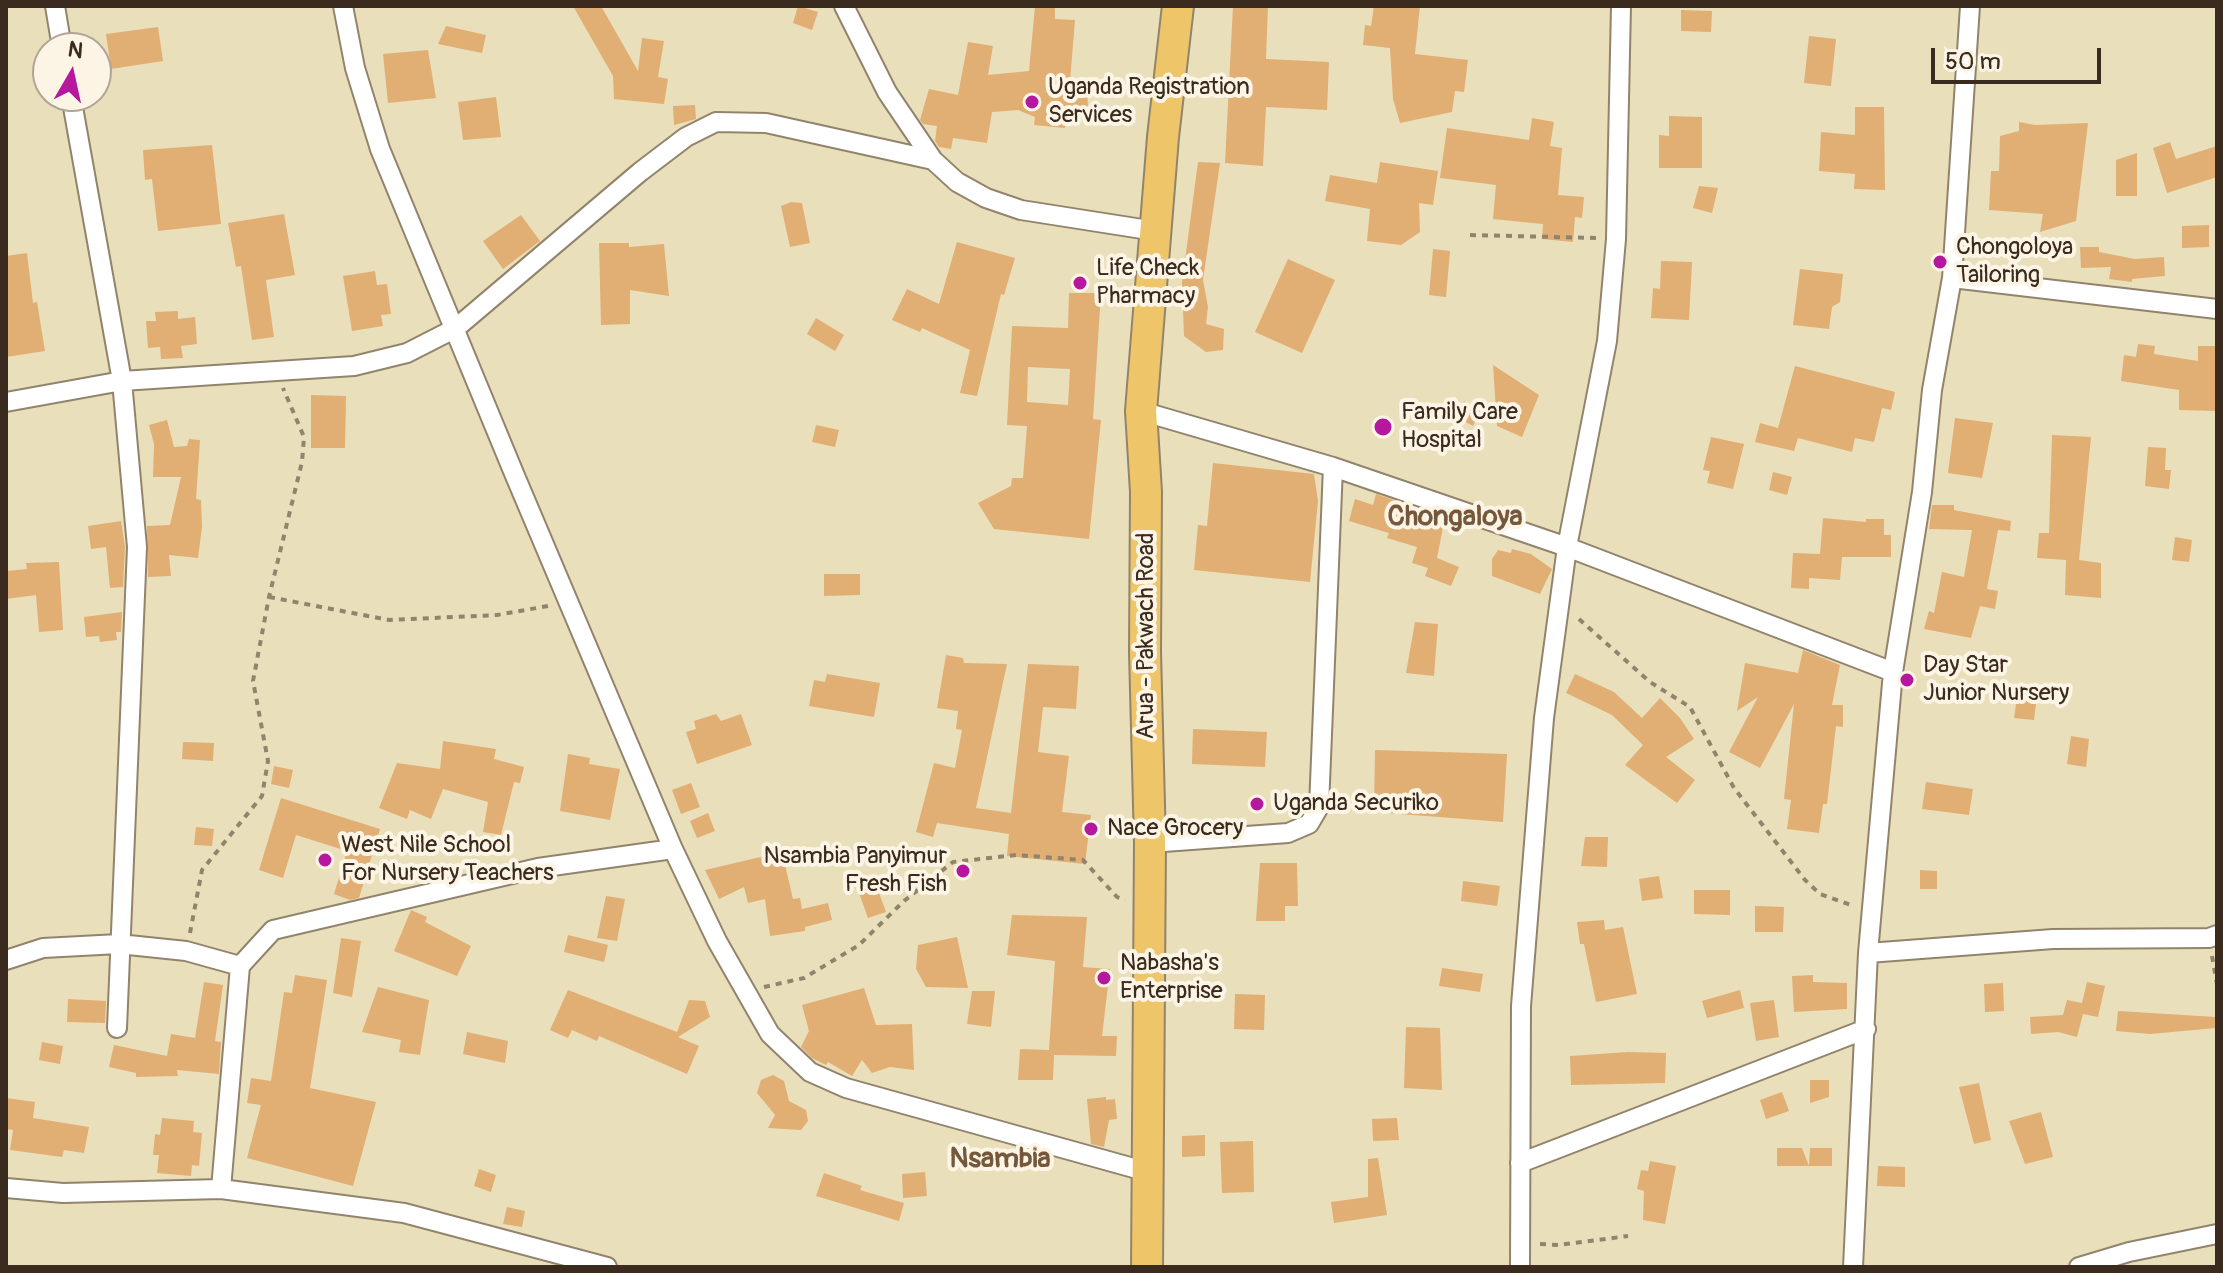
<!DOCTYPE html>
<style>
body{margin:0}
#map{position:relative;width:2223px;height:1273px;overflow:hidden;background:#eadfbb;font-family:Pangolin,sans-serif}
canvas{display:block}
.frame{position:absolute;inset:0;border:8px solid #3b2a1e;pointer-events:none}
.north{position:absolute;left:32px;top:32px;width:80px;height:80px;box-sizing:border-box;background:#fcf5e5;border:2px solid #afa495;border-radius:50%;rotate:9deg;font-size:22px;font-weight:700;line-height:32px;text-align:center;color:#3b2a1e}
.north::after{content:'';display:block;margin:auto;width:28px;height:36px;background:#b5179e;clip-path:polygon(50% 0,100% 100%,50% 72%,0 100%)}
.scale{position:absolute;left:1931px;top:48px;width:170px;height:36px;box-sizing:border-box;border:4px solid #3b2a1e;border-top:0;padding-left:10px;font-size:24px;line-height:28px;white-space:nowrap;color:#3b2a1e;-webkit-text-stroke:6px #fcf5e5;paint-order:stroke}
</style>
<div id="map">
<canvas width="2223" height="1273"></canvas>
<div class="frame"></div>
<div class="north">N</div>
<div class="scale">50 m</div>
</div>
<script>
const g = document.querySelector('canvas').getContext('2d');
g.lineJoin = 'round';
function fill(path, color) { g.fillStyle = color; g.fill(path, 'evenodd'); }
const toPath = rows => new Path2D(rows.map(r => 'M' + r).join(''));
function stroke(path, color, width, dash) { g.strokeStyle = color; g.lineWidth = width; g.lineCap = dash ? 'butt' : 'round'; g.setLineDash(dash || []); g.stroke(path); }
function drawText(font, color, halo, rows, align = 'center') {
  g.font = font + ' Pangolin,sans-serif'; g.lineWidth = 8; g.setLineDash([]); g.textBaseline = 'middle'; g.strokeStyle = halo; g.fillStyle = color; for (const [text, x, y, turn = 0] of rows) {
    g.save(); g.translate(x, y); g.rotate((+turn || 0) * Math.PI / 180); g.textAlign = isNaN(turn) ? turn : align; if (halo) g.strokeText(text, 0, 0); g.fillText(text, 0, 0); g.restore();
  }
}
fill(toPath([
 [573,6,601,6,638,71,642,38,664,41,658,77,668,79,664,104,614,99,613,76],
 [798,6,818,12,812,30,793,23],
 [1035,6,1055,6,1055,19,1075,20,1070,81,1087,91,1088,106,1083,112,1067,117,1065,128,1034,125,1035,117,1018,110,992,112,987,143,953,138,951,149,939,147,935,141,937,126,923,124,920,120,929,89,958,95,968,42,993,46,988,75,1029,71],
 [1233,6,1268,6,1266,59,1329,62,1327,110,1266,107,1263,166,1225,163],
 [1374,6,1420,6,1415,54,1468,60,1464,92,1455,91,1452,112,1400,123,1393,99,1390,48,1363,45,1365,25,1371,26],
 [1681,10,1712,11,1711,32,1681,31],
 [446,26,486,35,482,53,438,44],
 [158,27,163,61,111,69,106,34],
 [1809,36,1836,39,1831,86,1804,83],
 [428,50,436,98,388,103,383,54],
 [496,97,501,137,463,140,458,102],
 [695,105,696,119,674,125,673,106],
 [1855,107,1884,107,1885,190,1854,189,1855,174,1819,171,1821,132,1855,135],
 [1669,116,1702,117,1702,168,1659,168,1659,135,1669,136],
 [1532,118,1554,122,1550,146,1562,148,1558,195,1584,197,1582,218,1575,217,1573,242,1542,239,1543,224,1493,219,1496,185,1440,178,1447,128,1529,140],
 [2019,122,2035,125,2088,123,2076,221,2040,232,2043,214,1989,210,1991,171,1999,171,2000,136,2019,131],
 [2170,142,2176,159,2217,146,2217,177,2167,193,2153,148],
 [212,145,221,224,158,231,152,179,145,180,143,150],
 [2137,153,2137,196,2116,196,2116,160],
 [1198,162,1220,163,1203,280,1208,307,1206,324,1224,329,1223,350,1206,352,1184,336,1182,283],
 [1380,162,1438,171,1433,205,1419,203,1420,232,1401,245,1367,241,1370,209,1325,201,1330,175,1377,183],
 [1699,186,1718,188,1712,213,1693,208],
 [791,202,802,203,810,243,790,247,781,206],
 [284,214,295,275,266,280,274,337,252,340,241,266,236,267,228,223],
 [521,215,540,241,503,269,483,241],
 [2209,225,2209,247,2182,248,2182,226],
 [957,242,1015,258,1004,295,1001,294,977,396,960,393,970,350,922,328,920,332,892,320,907,289,939,304],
 [599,243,629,243,629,247,664,244,669,296,630,290,630,324,601,325],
 [2080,247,2099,247,2099,252,2135,259,2164,257,2165,276,2132,279,2132,282,2109,279,2111,267,2081,268],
 [1433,249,1450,251,1446,297,1429,295],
 [27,253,33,303,37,302,45,351,6,357,6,256],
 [1288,259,1335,280,1302,353,1255,332],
 [1661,261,1692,262,1689,320,1651,318,1653,288,1660,289],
 [1800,269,1843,274,1840,302,1832,307,1829,329,1793,325],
 [375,271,377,285,387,284,391,314,381,315,383,326,352,331,343,276],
 [1069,293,1101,293,1093,419,1101,420,1089,539,994,529,978,503,1011,486,1012,478,1023,478,1027,426,1007,425,1012,326,1068,328],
 [1028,367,1070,369,1068,405,1027,402],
 [178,311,178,319,195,317,197,344,181,346,183,358,161,359,160,347,148,348,146,321,156,321,155,312],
 [816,318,844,335,835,351,807,334],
 [2138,344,2155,346,2154,354,2198,361,2198,346,2217,346,2217,411,2179,410,2179,390,2121,381,2124,355,2136,357],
 [1493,365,1539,395,1522,437,1497,426],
 [1795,366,1895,392,1891,410,1882,408,1874,442,1855,438,1852,452,1798,438,1794,451,1755,442,1760,423,1778,428],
 [311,395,346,396,345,448,311,448],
 [1464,401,1481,410,1473,426,1455,416],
 [1955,418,1993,423,1982,478,1948,473],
 [167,420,174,447,187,446,189,439,200,440,196,499,201,500,202,527,198,558,169,555,171,576,148,577,147,526,170,525,181,477,153,477,154,444,149,425],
 [816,425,839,430,835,447,812,442],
 [2052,435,2091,437,2079,560,2101,563,2101,598,2065,595,2066,560,2037,558,2039,533,2049,533],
 [1711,437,1744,444,1733,489,1707,483,1710,471,1703,470],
 [2148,447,2166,448,2165,470,2171,470,2169,489,2145,486],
 [1213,463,1314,474,1318,501,1310,582,1194,570,1198,525,1207,526],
 [1773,472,1792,477,1787,495,1769,490],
 [1376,494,1434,514,1432,525,1443,527,1437,558,1459,567,1451,586,1425,576,1428,568,1412,563,1417,547,1387,538,1389,533,1349,521,1355,499,1373,505],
 [1932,505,1954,505,1954,510,2011,521,2010,531,1998,530,1987,589,1998,591,1995,609,1980,606,1971,638,1924,629,1929,611,1934,613,1942,572,1964,577,1972,530,1929,529],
 [1823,518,1866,522,1866,519,1884,519,1884,535,1891,535,1891,557,1842,557,1840,580,1809,578,1809,589,1791,588,1793,553,1820,554],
 [121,521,125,547,123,587,110,588,106,547,91,549,88,526],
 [2175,537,2192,540,2189,562,2172,560],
 [1512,549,1531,554,1552,569,1540,594,1492,576,1492,559,1498,550,1511,553],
 [59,562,63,630,39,632,36,595,6,599,6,571,27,569,26,563],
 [824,574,860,574,860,595,824,596],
 [122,612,121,632,116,632,117,640,100,642,99,636,86,637,84,617],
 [1415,622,1438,624,1434,676,1406,673],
 [1803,650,1840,665,1832,705,1843,705,1843,727,1836,726,1827,804,1823,804,1819,833,1787,829,1791,800,1784,799,1794,704,1760,768,1729,752,1758,697,1737,711,1745,663,1798,673],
 [946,655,963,658,964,663,1007,664,976,808,1011,813,1028,664,1079,666,1076,709,1043,707,1038,752,1069,756,1062,812,1091,815,1085,864,1007,856,1009,834,937,823,933,837,916,832,934,763,955,768,962,730,956,729,958,711,937,708],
 [827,674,880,683,874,717,809,706,814,680,825,682],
 [1575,674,1614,692,1642,718,1660,698,1680,718,1694,739,1666,757,1695,780,1677,803,1625,765,1643,745,1612,715,1566,693],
 [2019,684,2038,687,2034,720,2014,718],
 [716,714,721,721,741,714,752,745,697,764,686,732,696,729,694,721],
 [1193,729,1267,732,1265,767,1192,764],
 [2071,736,2089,739,2086,767,2067,764],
 [443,741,496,749,494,759,524,767,520,783,514,782,501,835,483,832,488,802,443,789,431,819,410,810,407,819,379,808,397,763,440,769],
 [183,742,214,743,213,761,182,759],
 [1375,750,1507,754,1503,822,1374,812],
 [568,754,590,758,589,764,620,769,610,820,560,811],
 [274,766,293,770,289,788,271,784],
 [1926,782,1973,789,1969,815,1922,809],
 [691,783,700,807,681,814,672,790],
 [281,798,380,829,359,898,350,900,334,894,347,851,296,835,283,878,259,870],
 [708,813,715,831,697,838,690,821],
 [196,827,214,829,212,846,194,845],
 [1585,837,1608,837,1607,867,1581,866],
 [782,852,793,899,800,898,802,909,828,903,832,920,805,927,805,931,770,936,765,899,748,903,744,887,719,899,705,870],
 [1260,863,1297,863,1298,906,1285,906,1285,921,1256,921],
 [1920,870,1937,871,1937,889,1920,889],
 [1659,876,1663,898,1642,901,1639,879],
 [1463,881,1500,886,1497,906,1461,901],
 [877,887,886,912,868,918,859,893],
 [1694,890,1730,890,1730,915,1694,914],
 [606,896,625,899,617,941,597,938],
 [1755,906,1784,907,1783,932,1755,932],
 [411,910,427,917,425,922,471,946,457,976,394,951],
 [1012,915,1087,917,1083,967,1110,969,1102,1036,1117,1036,1116,1056,1054,1055,1053,1080,1018,1080,1020,1049,1049,1050,1055,961,1007,955],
 [1604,920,1605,930,1623,927,1637,994,1596,1002,1584,944,1580,944,1577,922],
 [568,935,608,945,604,962,564,952],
 [957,937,968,988,926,987,916,969,918,945],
 [341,938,361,941,352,997,333,993],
 [1442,968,1483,974,1480,992,1439,986],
 [295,975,327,980,310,1088,376,1102,353,1186,247,1158,261,1105,247,1103,251,1078,271,1081,284,992,292,993],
 [1813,975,1813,982,1847,983,1847,1009,1794,1012,1792,976],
 [204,982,223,985,215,1041,221,1042,219,1074,177,1070,178,1076,136,1077,136,1073,109,1067,114,1045,167,1056,171,1034,195,1038],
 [2087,982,2105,986,2098,1017,2083,1014,2077,1037,2058,1032,2031,1034,2030,1017,2063,1015,2067,1000,2082,1003],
 [2003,983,2004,1011,1985,1012,1984,984],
 [378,987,429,1000,420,1055,399,1052,401,1040,362,1032],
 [864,988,876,1025,912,1024,914,1070,890,1067,872,1073,862,1060,852,1076,828,1062,826,1065,812,1058,801,1047,809,1031,802,1005],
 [568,990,677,1032,689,1000,705,1001,710,1017,678,1037,699,1046,687,1074,599,1036,597,1041,572,1030,568,1038,550,1030],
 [1740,990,1744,1008,1707,1018,1702,1001],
 [972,991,995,991,991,1027,967,1024],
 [1235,994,1265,995,1264,1030,1234,1029],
 [68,999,106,1001,105,1023,67,1022],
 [1774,1000,1779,1037,1756,1041,1750,1003],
 [2118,1011,2216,1017,2216,1028,2150,1034,2116,1031],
 [1406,1027,1440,1028,1442,1090,1404,1088],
 [467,1032,508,1041,505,1063,463,1054],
 [42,1042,63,1046,60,1064,39,1060],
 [1628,1052,1666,1053,1665,1083,1571,1085,1570,1056],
 [773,1075,784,1081,789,1101,806,1110,808,1121,801,1130,768,1128,775,1115,757,1093,761,1080],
 [1810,1080,1829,1080,1829,1097,1810,1103],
 [1979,1083,1991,1140,1974,1144,1959,1087],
 [1782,1092,1789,1111,1766,1119,1760,1100],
 [1106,1097,1106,1100,1115,1099,1117,1119,1109,1120,1104,1147,1091,1144,1087,1099],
 [6,1098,35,1102,33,1118,89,1127,84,1153,64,1150,62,1157,10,1150,13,1130,6,1129],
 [2041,1112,2053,1157,2025,1164,2009,1121],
 [162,1118,194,1121,193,1132,202,1133,199,1166,192,1165,191,1176,157,1173,159,1155,153,1155,155,1134,160,1135],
 [1397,1118,1399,1140,1373,1141,1372,1119],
 [1205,1135,1205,1156,1182,1157,1182,1136],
 [1253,1141,1254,1192,1222,1193,1220,1142],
 [1777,1148,1802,1148,1809,1166,1777,1166],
 [1810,1148,1832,1148,1832,1166,1809,1166],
 [1378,1158,1387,1215,1334,1223,1331,1202,1368,1197,1368,1159],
 [1650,1161,1676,1166,1665,1224,1643,1220,1644,1191,1637,1189,1641,1170,1648,1171],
 [1878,1166,1905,1167,1905,1187,1877,1186],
 [479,1169,496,1175,491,1192,474,1186],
 [925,1172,927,1196,903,1198,902,1174],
 [824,1173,862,1186,860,1190,904,1203,899,1221,816,1196],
 [507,1207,525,1211,522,1227,503,1224]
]), '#e1ae74');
const minor = toPath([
 [55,6,62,48],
 [343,6,355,68,380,149,513,471,673,849,717,941,770,1034,810,1072,846,1088,1148,1172],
 [844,6,887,92,933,160,957,182,986,198,1021,210,1155,231],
 [71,96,122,381,137,547,117,1028],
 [1952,278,2217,309],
 [6,402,122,381,354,366,407,353,456,328,640,172,686,137,716,122,766,123,933,160],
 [1141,411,1333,467,1567,547,1893,672],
 [1150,843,1288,833,1309,824,1319,807,1333,467],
 [1868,953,2053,939,2209,938,2217,935],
 [6,960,43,948,119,944,186,951,240,966],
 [1520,1163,1866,1029],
 [6,1188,63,1193,221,1189,404,1213,607,1267],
 [221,1189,240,966,273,930,538,868,673,849],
 [1520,1267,1521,1006,1544,718,1567,547,1607,341,1616,239,1621,6],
 [1853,1267,1868,953,1893,672,1922,492,1932,390,1952,278,1970,6],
 [2079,1267,2129,1252,2217,1234]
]);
const primary = toPath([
 [1147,1267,1150,843,1145,652,1146,492,1141,411,1163,137,1178,6]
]);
stroke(minor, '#92846c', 22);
stroke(primary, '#92846c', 34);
stroke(toPath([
 [1470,235,1596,238],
 [269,597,389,620,497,615,548,606],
 [1579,619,1650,682,1690,707,1734,788,1805,880,1820,894,1854,906],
 [190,933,202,870,262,796,268,761,253,681,269,597,302,462,304,437,283,388],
 [2212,956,2217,984],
 [764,987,804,978,859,945,904,901,953,862,1016,855,1083,860,1117,897,1125,900],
 [2217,1107,2217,1183],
 [1540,1244,1559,1245,1628,1236]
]), '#92846c', 4, [6, 6]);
stroke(minor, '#fff', 18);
stroke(primary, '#eec569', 30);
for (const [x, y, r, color] of [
 [1032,102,8,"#b5179e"],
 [1940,262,8,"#b5179e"],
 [1080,283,8,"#b5179e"],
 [1383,427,10,"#b5179e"],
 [1907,680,8,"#b5179e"],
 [1257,804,8,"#b5179e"],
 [1091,829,8,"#b5179e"],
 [325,860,8,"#b5179e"],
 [963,871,8,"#b5179e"],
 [1104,978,8,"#b5179e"]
]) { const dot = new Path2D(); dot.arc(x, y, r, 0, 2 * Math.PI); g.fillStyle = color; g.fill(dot); stroke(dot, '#fcf5e5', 3); }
drawText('24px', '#3b2a1e', '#fcf5e5', [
 ["Uganda Registration",1048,88],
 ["Services",1048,116],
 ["Chongoloya",1956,248],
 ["Tailoring",1956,276],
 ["Life Check",1096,269],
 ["Pharmacy",1096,297],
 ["Family Care",1401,413],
 ["Hospital",1401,441],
 ["Day Star",1923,666],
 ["Junior Nursery",1923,694],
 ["Uganda Securiko",1273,804],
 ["Nace Grocery",1107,829],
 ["West Nile School",341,846],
 ["For Nursery Teachers",341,874],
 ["Nsambia Panyimur",947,857,"right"],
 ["Fresh Fish",947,885,"right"],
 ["Nabasha's",1120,964],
 ["Enterprise",1120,992]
], 'left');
drawText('24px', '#3b2a1e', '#fcf5e5', [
 ["Arua - Pakwach Road",1147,636,-90]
]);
drawText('bold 28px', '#75583c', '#fcf5e5', [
 ["Chongaloya",1455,518],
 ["Nsambia",1000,1160]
]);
</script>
